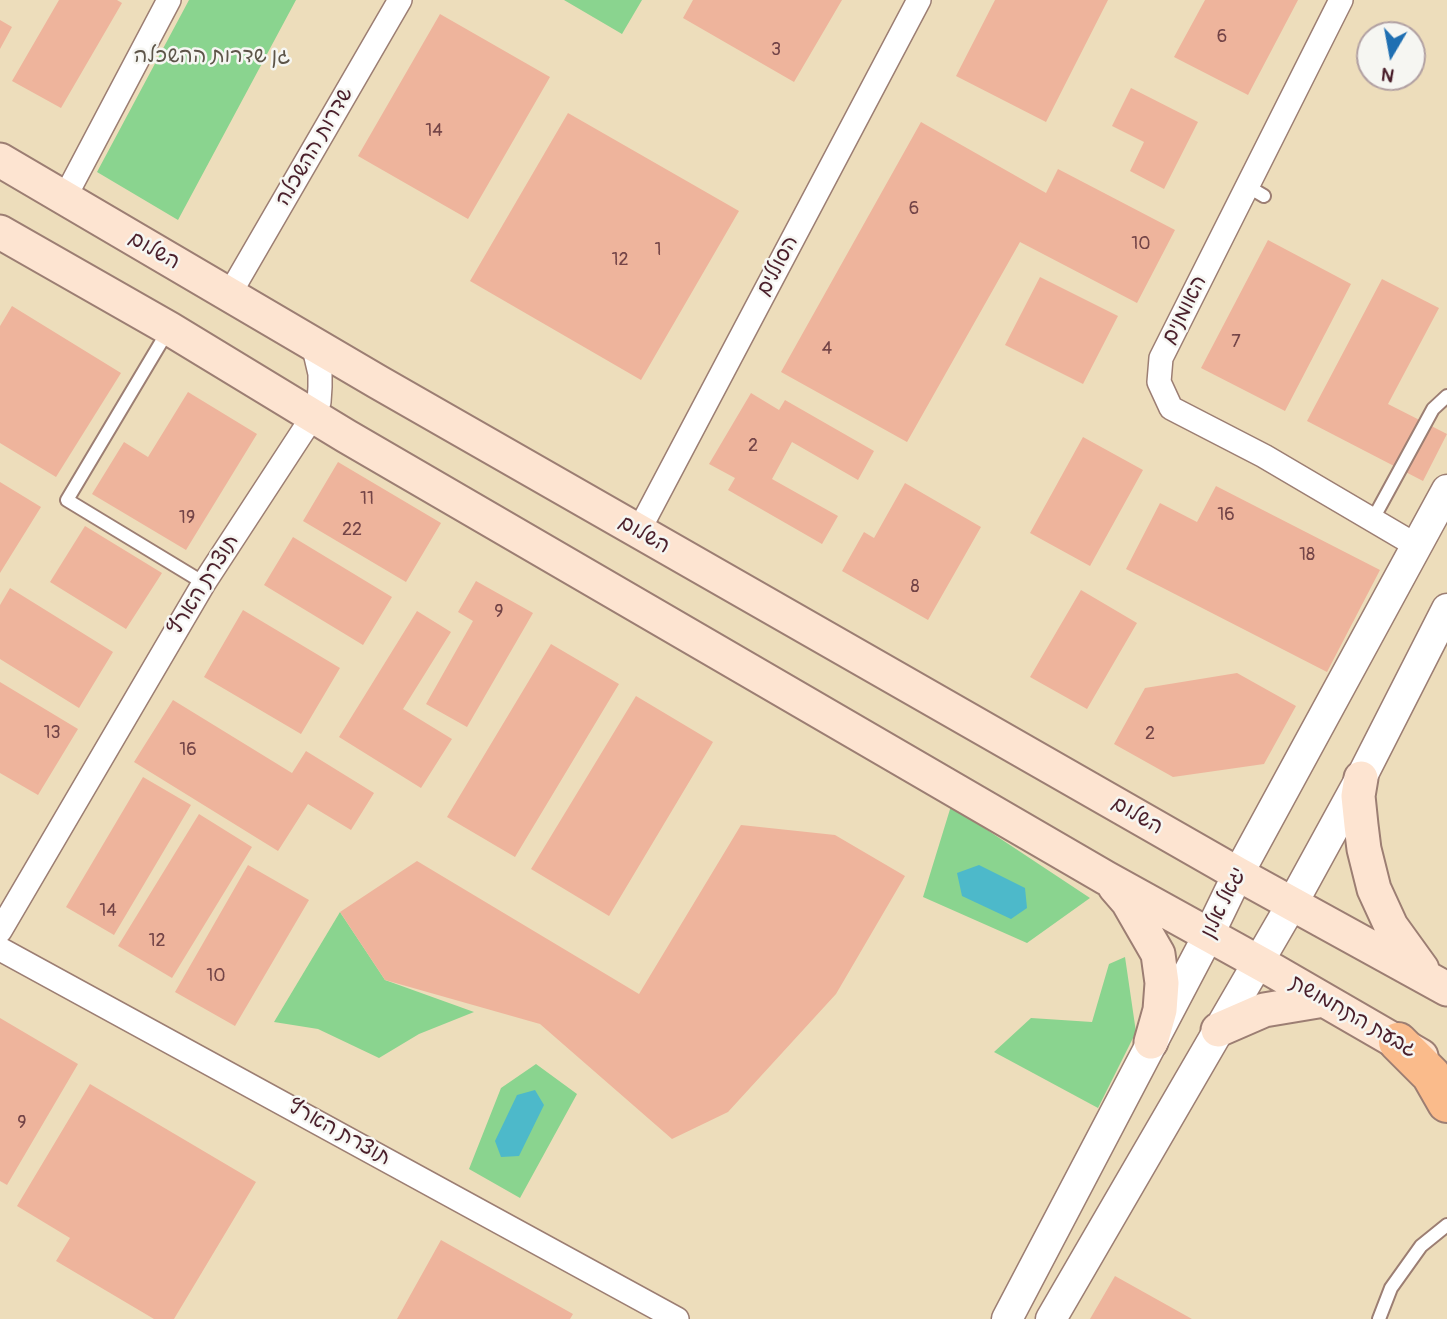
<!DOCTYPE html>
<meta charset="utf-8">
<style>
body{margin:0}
#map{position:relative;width:1447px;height:1319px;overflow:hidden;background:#edddbb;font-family:Pangolin,sans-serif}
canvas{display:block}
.north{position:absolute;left:1356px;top:21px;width:70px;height:70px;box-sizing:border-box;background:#f6f6f2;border:2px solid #b1a0a2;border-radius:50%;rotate:190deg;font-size:19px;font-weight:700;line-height:28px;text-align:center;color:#4a1f2b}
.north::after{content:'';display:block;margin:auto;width:24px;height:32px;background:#1f6fb2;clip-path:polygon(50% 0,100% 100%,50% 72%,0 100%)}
</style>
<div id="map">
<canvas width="1447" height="1319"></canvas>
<div class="north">N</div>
</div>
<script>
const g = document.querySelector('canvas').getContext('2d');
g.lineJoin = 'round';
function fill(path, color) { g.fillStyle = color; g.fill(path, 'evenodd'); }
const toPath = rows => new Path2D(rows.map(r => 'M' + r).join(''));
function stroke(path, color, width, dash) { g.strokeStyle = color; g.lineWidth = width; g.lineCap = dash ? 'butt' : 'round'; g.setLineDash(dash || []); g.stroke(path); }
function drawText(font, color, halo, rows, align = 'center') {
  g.font = font + ' Pangolin,"Playpen Sans Hebrew",sans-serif'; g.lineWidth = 5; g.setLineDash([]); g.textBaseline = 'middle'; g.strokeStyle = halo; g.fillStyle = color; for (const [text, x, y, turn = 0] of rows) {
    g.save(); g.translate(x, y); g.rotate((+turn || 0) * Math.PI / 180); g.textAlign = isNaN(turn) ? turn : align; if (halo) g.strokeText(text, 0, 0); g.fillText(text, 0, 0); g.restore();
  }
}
fill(toPath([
 [189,0,296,0,178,220,97,172],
 [564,0,642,0,622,34],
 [951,806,1090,898,1027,943,923,897],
 [340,912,385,980,474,1012,419,1034,379,1058,318,1029,274,1022],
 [1125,957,1136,1032,1098,1108,994,1052,1031,1018,1092,1022,1109,964],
 [536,1064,577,1094,520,1198,469,1169,501,1088]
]), '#8ad48f');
fill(toPath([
 [979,865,1025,888,1027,908,1011,919,962,896,957,873],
 [535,1090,544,1105,519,1156,501,1157,495,1141,517,1095]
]), '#4db9ca');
fill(toPath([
 [59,0,117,0,122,3,61,108,12,81],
 [693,0,842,0,794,82,683,18],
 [995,0,1108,0,1046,122,956,76],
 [1205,0,1298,0,1248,95,1174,57],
 [440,14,550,77,468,219,358,156],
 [0,20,12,27,0,49],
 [1131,88,1198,122,1164,189,1130,171,1144,142,1112,126],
 [568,113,739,211,641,380,470,281],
 [921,122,1046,193,1058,169,1175,230,1137,303,1020,242,907,442,781,372],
 [1268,240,1351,284,1285,411,1201,368],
 [1040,277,1118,316,1083,384,1005,345],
 [1382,279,1439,308,1388,404,1447,434,1423,481,1307,421],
 [12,306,121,373,56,477,0,443,0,326],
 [188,392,257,434,186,550,92,494,124,442,148,457],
 [751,393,779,410,785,400,874,451,858,480,792,442,772,479,838,516,822,544,728,490,735,478,709,464],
 [1083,437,1143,470,1090,566,1030,533],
 [338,462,441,523,406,582,303,521],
 [0,482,41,507,0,573],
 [905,483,981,527,928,620,842,571,864,532,874,538],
 [1216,486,1380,570,1327,672,1126,569,1160,503,1197,522],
 [85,526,162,573,126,629,50,582],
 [293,537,392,597,363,645,264,585],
 [476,581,533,613,467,727,426,704,473,621,458,612],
 [10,588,113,652,79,708,0,659,0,605],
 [1081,590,1137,623,1087,709,1030,677],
 [243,610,340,668,301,734,204,677],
 [417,611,451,632,403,709,452,739,421,788,339,737],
 [551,644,619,684,515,857,447,817],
 [1237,673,1296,706,1264,764,1173,777,1114,744,1145,688],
 [0,682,78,729,38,795,0,773],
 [636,696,713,742,609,916,531,869],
 [173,700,292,773,306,751,374,793,351,830,308,804,278,851,134,762],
 [143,777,191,805,114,935,66,907],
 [199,814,252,847,172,978,118,946],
 [741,825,835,835,905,876,836,994,728,1112,672,1139,540,1024,385,980,340,912,417,861,639,994],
 [248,865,309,900,235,1026,175,992],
 [0,1018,78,1064,7,1185,0,1181],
 [90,1084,256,1182,174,1319,154,1319,56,1261,70,1238,17,1206],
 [441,1240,573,1314,570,1319,397,1319],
 [1115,1276,1192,1319,1090,1319]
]), '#eeb49c');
const service = toPath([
 [1247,186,1264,196],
 [169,329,67,500,204,583],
 [1373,519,1433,409,1447,396],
 [1379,1319,1391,1288,1421,1246,1447,1225]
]);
const minor = toPath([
 [1341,0,1161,358,1159,382,1171,408,1264,456,1417,546],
 [65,197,169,0],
 [229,295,400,0],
 [638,532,919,0],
 [0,931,204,583,313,416,319,402,320,387,320,374,313,344],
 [0,949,677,1319]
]);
const tertiary = toPath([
 [1007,1319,1208,936,1238,874,1447,490],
 [1051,1319,1292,904,1361,778,1447,609]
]);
const secondary = toPath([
 [0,160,378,382,1238,874,1447,989],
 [0,232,170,329,346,436,1106,878,1274,971,1421,1056],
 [1361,778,1358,796,1361,825,1364,849,1374,889,1391,926,1422,969],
 [1115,887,1128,902,1158,954,1162,983,1160,1010,1151,1042],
 [1218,1030,1264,1010,1324,1000]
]);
const motorway = toPath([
 [1398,1042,1431,1075,1447,1103]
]);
stroke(service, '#9c7e73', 16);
stroke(minor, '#9c7e73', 26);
stroke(tertiary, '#9c7e73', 33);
stroke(secondary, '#9c7e73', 37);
stroke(motorway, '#9c7e73', 42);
stroke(service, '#fff', 12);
stroke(minor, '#fff', 23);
stroke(tertiary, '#fff', 30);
stroke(secondary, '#fde4d1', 33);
stroke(motorway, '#fabb8b', 38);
drawText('18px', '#734447', null, [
 ["6",1222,37],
 ["3",776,50],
 ["14",434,131],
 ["6",914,209],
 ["10",1141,244],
 ["1",658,250],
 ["12",620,260],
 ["7",1236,342],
 ["4",827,349],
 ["2",753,446],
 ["11",367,499],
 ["16",1226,515],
 ["19",187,518],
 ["22",352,530],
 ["18",1307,555],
 ["8",915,587],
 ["9",499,612],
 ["13",52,733],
 ["2",1150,734],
 ["16",188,750],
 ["14",108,911],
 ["12",157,941],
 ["10",216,976],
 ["9",22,1123]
]);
drawText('21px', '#5d5549', '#f6f6f2', [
 ["גן שדרות ההשכלה",212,57]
]);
drawText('21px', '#4a1f2b', '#f6f6f2', [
 ["שדרות ההשכלה",315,147,-60],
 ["השלום",154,251,30],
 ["הסוללים",778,266,-62],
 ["האומנים",1185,310,-63],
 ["השלום",644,535,30],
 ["תוצרת הארץ",204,585,-58],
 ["השלום",1137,816,30],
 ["יגאל אלון",1224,903,-64],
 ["גבעת התחמושת",1353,1017,30],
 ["תוצרת הארץ",339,1133,29]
]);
</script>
